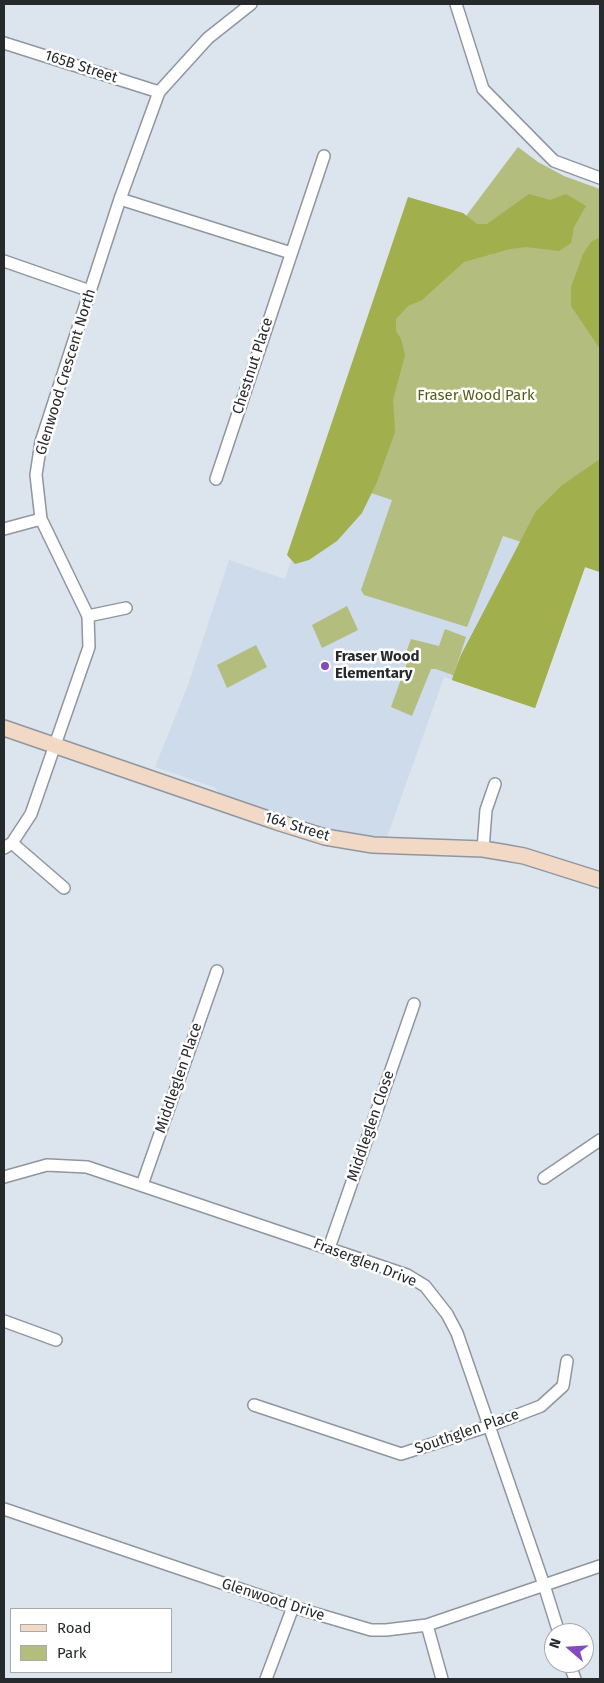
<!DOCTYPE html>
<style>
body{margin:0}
#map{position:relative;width:604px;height:1683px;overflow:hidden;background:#dce4ed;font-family:"Fira Sans",sans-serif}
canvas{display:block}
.frame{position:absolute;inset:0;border:5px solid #272a2d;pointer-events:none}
.legend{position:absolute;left:10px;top:1608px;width:162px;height:65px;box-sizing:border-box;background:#fff;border:1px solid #a9aaab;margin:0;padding:6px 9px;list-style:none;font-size:15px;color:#272a2d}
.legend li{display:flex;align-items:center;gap:10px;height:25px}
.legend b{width:25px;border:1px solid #a9aaab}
.north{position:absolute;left:544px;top:1623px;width:50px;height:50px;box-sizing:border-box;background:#fff;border:1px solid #a9aaab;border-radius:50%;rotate:289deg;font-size:14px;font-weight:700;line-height:20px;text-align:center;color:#272a2d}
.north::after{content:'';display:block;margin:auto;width:18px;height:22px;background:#844ac0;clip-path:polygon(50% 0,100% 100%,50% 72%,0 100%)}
</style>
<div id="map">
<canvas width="604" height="1683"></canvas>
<div class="frame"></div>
<ul class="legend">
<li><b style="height:6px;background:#f1d9c5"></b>Road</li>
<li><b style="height:14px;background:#b2bd7e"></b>Park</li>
</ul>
<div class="north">N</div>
</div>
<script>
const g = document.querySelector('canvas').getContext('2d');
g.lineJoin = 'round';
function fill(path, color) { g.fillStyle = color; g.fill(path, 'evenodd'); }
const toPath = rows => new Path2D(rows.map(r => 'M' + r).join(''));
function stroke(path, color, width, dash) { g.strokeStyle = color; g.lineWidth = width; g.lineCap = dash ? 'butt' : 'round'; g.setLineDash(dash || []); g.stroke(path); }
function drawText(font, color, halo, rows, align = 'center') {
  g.font = font + ' "Fira Sans",sans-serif'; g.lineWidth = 5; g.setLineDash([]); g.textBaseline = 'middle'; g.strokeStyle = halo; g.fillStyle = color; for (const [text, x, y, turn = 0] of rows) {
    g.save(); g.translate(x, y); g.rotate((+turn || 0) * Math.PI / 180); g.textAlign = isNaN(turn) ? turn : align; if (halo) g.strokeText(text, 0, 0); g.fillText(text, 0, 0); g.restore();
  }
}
fill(toPath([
 [320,476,521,542,461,655,452,680,444,677,386,840,335,832,322,828,225,795,220,793,214,787,155,767,188,685,229,560,285,579]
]), '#cddbea');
fill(toPath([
 [518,147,538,162,564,176,600,189,600,572,585,567,535,708,452,680,453,675,436,669,431,669,412,716,391,707,408,660,404,658,411,639,439,646,445,629,466,637,456,668,461,655,521,542,503,536,467,627,364,595,361,590,392,500,320,476,409,205,463,220],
 [347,606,358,630,322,648,312,625],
 [256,645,267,667,227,688,217,665]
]), '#b2bd7e');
fill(toPath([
 [529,194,550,200,566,194,586,206,574,227,571,243,559,251,526,247,510,249,464,262,422,300,408,306,396,319,396,331,401,339,405,355,393,400,395,432,377,482,362,513,337,541,309,560,295,564,287,555,408,197,463,213,477,224,487,224],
 [600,237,600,349,571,306,571,287,583,254,591,242],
 [600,459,600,572,585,567,535,708,452,680,461,655,536,511,561,486]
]), '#a1af4d');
const street = toPath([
 [456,4,483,89,554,161,600,178],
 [4,43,159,92],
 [120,199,291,253],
 [4,261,90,291],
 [216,479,324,156],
 [4,529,41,519],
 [88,616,126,608],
 [12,843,64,888],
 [4,848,12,843,31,814,89,647,88,616,41,519,36,475,41,442,120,199,159,92,208,38,251,4],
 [483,849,486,810,495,784],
 [4,1177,47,1165,87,1167,407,1275,425,1286,447,1314,457,1333,544,1585,559,1633],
 [544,1178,600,1140],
 [142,1185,217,971],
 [329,1248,414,1004],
 [4,1321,56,1340],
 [254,1405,401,1454,489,1426,541,1406,563,1386,567,1361],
 [4,1509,293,1607,371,1630,386,1630,427,1625,600,1566],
 [427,1625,442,1679],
 [569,1663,575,1679],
 [266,1679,293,1607]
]);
const secondary = toPath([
 [4,728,277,822,325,837,373,845,483,849,507,853,524,856,600,880]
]);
stroke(street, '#8f969f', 14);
stroke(secondary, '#8f969f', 18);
stroke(street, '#fff', 11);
stroke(secondary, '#f1d9c5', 15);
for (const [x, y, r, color] of [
 [325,666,5,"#844ac0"]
]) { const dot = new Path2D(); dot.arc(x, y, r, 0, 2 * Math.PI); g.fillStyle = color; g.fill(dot); stroke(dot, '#fff', 2); }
drawText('15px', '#272a2d', '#fff', [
 ["165B Street",81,67,18],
 ["Chestnut Place",253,366,-72],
 ["Glenwood Crescent North",66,372,-73],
 ["164 Street",297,827,17],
 ["Middleglen Place",179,1078,-71],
 ["Middleglen Close",371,1126,-71],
 ["Fraserglen Drive",365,1263,21],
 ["Southglen Place",467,1432,-19],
 ["Glenwood Drive",273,1600,18]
]);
drawText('15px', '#555d17', '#fff', [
 ["Fraser Wood Park",476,396]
]);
drawText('bold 15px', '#272a2d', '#fff', [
 ["Fraser Wood",335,657],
 ["Elementary",335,674]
], 'left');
</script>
